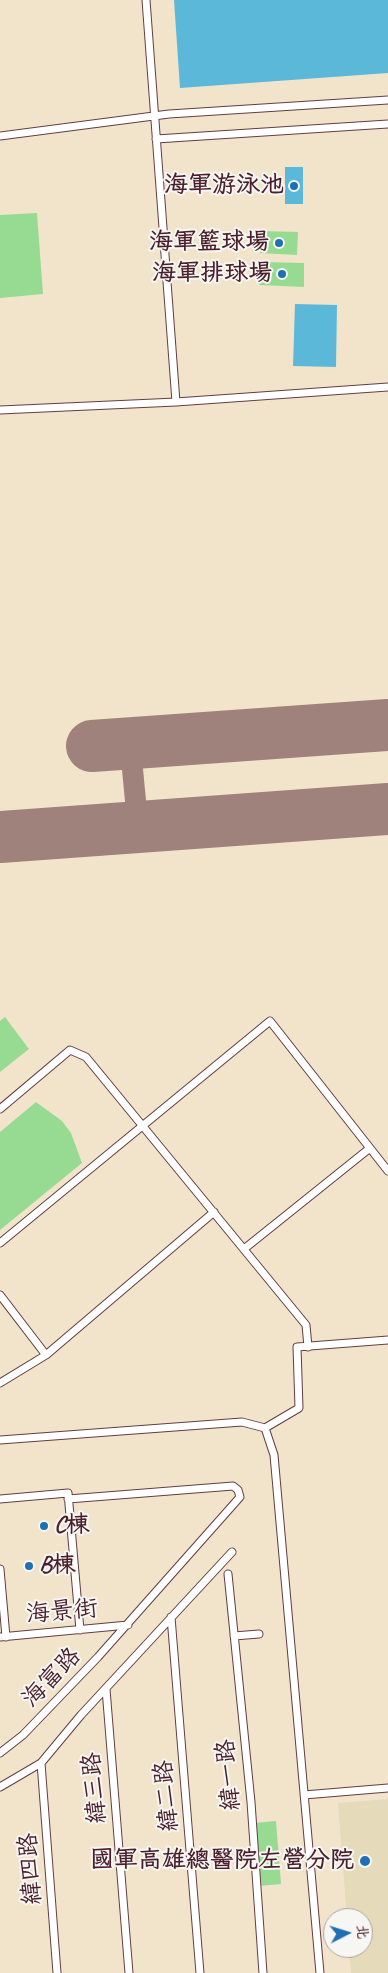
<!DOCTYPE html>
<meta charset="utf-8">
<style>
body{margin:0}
#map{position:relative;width:388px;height:1973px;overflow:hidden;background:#f1e4cb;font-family:Caveat,"LXGW WenKai TC",sans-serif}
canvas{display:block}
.north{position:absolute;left:323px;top:1908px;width:50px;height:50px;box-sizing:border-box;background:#f6f6f2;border:1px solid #b1a0a2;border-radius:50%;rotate:85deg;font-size:14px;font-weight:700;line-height:20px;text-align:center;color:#4a1f2b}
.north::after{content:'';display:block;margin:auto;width:18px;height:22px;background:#1f6fb2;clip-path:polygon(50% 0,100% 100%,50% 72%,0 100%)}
</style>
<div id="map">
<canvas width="388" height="1973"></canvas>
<div class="north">北</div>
</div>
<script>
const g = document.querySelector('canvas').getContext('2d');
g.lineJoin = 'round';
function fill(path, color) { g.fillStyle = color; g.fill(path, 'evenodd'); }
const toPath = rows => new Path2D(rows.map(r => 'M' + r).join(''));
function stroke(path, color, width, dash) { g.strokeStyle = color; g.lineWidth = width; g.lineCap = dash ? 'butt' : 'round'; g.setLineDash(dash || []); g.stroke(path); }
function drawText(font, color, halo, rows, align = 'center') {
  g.font = font + ' Caveat,"LXGW WenKai TC",sans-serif'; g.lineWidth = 4; g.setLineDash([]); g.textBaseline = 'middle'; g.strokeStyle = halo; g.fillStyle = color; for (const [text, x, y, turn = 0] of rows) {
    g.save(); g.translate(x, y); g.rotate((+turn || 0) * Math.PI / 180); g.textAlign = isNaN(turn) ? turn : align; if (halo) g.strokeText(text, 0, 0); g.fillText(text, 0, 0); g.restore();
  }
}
fill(toPath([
 [388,1799,388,1973,351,1973,349,1948,363,1948,363,1918,347,1918,338,1803]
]), '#e5daba');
fill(toPath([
 [37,213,43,294,0,298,0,215],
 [261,231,298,232,297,255,260,253],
 [260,262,304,263,304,287,259,285],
 [5,1017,29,1049,0,1072,0,1021],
 [36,1102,62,1121,71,1133,82,1163,0,1230,0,1132],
 [276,1821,281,1884,259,1886,254,1823]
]), '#97db93');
fill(toPath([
 [174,0,388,0,388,73,180,88],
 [285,167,303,167,303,204,285,204],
 [295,304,337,305,336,367,293,366]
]), '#5bb8d9');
stroke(toPath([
 [130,743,138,827]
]), '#9e827b', 21);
stroke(toPath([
 [92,746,388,725],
 [0,837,388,809]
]), '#9e827b', 52);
const minor = toPath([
 [146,0,176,402],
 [0,136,169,114,388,100],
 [156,139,388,124],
 [0,410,176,402,388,387],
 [0,1109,70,1050,86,1057,306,1325,308,1347],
 [0,1243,270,1021,388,1171],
 [244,1249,370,1148],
 [0,1295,46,1355],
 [0,1383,46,1355,214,1212],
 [265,1428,299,1408,297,1347,388,1340],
 [0,1440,242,1422,265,1428,274,1455,320,1973],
 [0,1499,68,1493,80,1630],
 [0,1569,6,1637],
 [228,1574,251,1802,263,1973],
 [171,1617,200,1973],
 [234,1636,259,1634],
 [0,1637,128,1625],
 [106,1689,129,1973],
 [0,1753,23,1735,98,1657,240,1497,238,1490,233,1486,68,1499],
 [41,1763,57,1973],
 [0,1787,41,1763,81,1715,232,1552],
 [304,1795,388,1788]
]);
stroke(minor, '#633d43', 9);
stroke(minor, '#fff', 7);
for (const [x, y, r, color] of [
 [294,186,5,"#1f6fb2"],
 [279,243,5,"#1f6fb2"],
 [282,274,5,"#1f6fb2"],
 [44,1526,5,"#1f6fb2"],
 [29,1566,5,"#1f6fb2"],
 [365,1861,6,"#1f6fb2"]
]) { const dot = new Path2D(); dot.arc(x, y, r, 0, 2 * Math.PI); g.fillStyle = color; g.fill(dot); stroke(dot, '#f6f6f2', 2); }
drawText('bold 24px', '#4a1f2b', '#f6f6f2', [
 ["海軍游泳池",284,186],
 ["海軍籃球場",269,243],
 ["海軍排球場",272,274],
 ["C棟",54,1526,"left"],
 ["B棟",39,1566,"left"],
 ["國軍高雄總醫院左營分院",354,1861]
], 'right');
drawText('24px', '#4a1f2b', '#f6f6f2', [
 ["海景街",62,1612,-5],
 ["海富路",52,1678,-46],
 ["緯一路",229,1775,-95],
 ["緯三路",95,1788,-95],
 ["緯二路",167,1796,-95],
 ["緯四路",31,1869,-94]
]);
</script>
